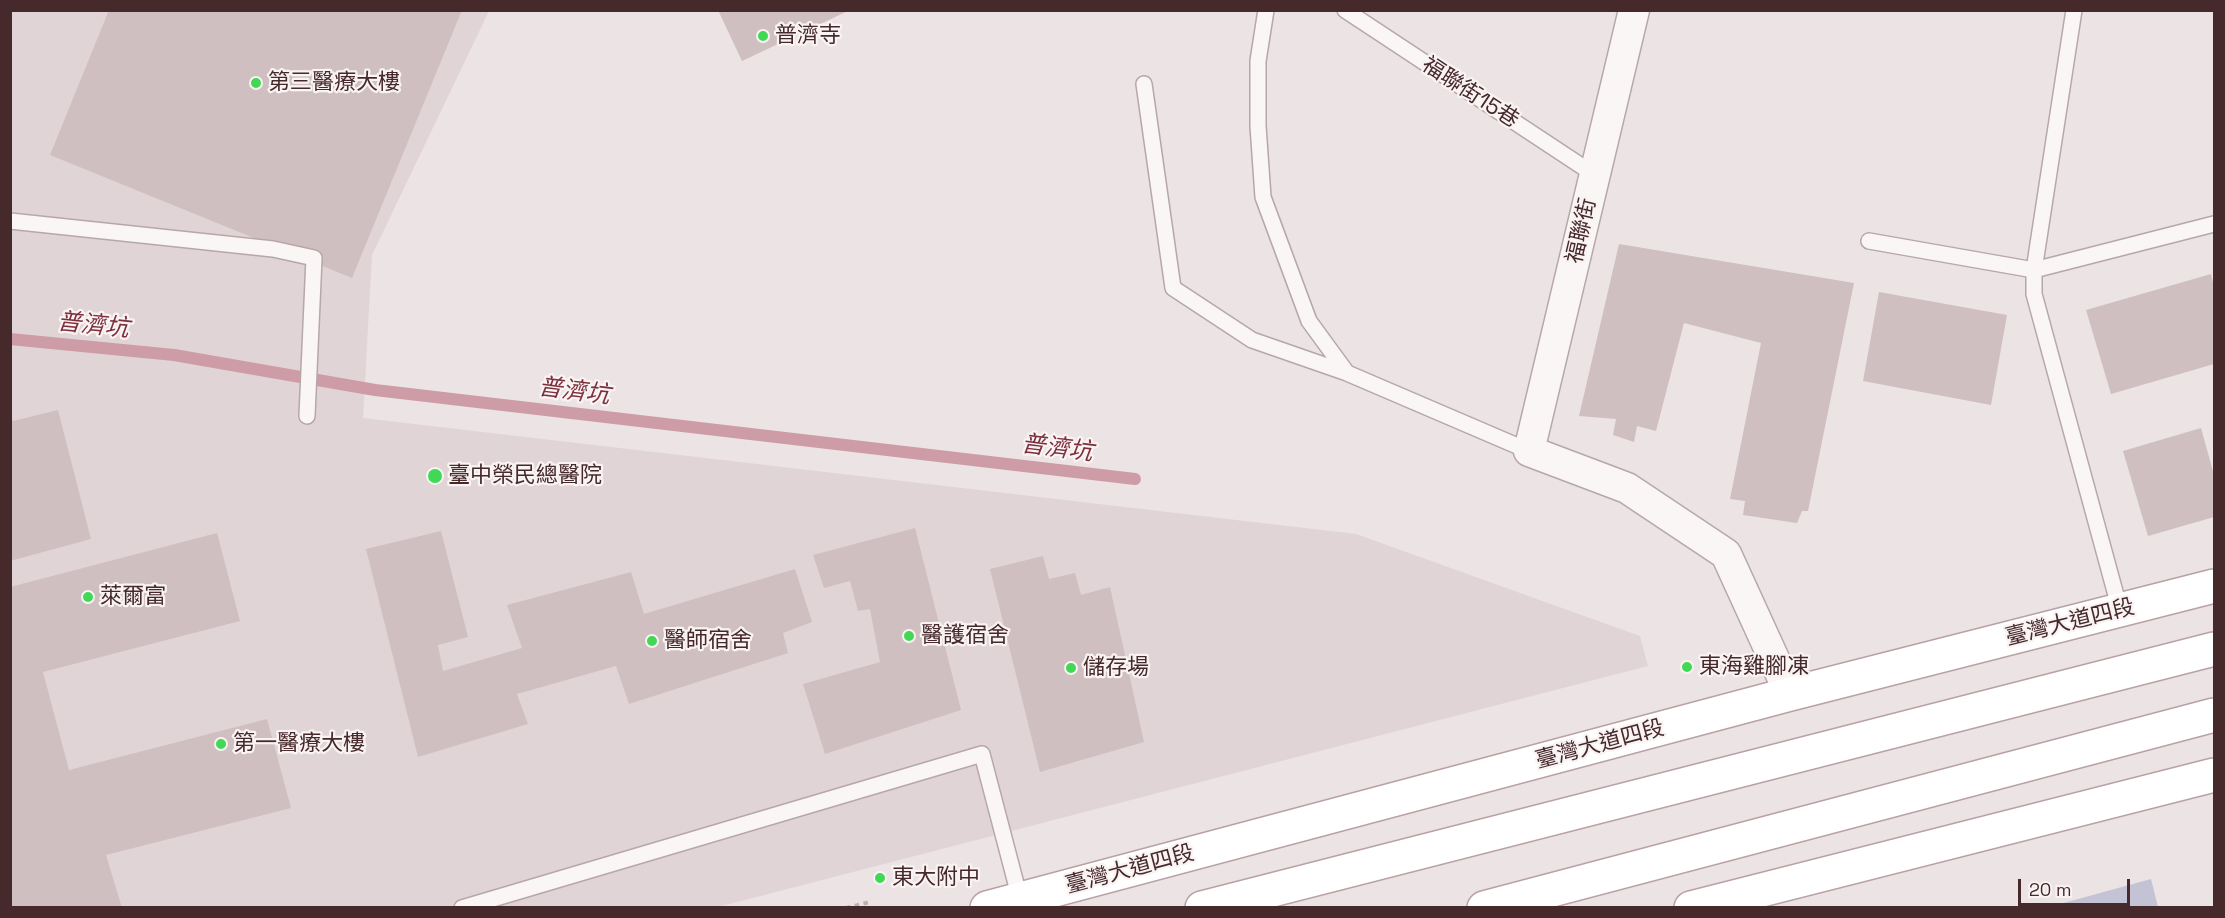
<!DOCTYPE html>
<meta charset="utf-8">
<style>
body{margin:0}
#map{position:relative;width:2225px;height:918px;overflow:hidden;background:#ece3e4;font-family:"Space Grotesk",sans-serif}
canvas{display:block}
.frame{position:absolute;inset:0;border:12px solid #46292b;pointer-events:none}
.scale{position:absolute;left:2018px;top:879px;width:112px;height:27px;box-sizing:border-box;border:3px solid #46292b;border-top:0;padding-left:8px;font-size:18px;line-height:21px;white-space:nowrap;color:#46292b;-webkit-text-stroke:4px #f9f3f4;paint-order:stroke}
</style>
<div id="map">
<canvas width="2225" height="918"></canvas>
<div class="frame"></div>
<div class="scale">20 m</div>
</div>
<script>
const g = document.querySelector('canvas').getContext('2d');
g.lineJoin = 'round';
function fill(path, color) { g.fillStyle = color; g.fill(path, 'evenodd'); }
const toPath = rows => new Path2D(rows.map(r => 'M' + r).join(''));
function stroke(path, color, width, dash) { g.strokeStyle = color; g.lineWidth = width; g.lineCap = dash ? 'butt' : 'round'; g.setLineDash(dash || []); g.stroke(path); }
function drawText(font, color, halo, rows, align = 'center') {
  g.font = font + ' "Space Grotesk","Noto Sans TC",sans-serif'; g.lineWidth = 4.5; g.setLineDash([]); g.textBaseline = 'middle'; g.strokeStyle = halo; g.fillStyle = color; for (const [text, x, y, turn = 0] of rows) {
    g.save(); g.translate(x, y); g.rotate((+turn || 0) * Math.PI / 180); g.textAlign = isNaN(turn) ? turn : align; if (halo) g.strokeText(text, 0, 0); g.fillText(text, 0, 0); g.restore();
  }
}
fill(toPath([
 [10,11,489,11,372,255,363,418,1356,534,1640,636,1648,666,718,907,11,907]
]), '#e1d4d6');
fill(toPath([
 [2151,879,2158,907,2049,907]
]), '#c4c3d6');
stroke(toPath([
 [10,339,174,355,375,390,1135,479]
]), '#ce9ca6', 12);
fill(toPath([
 [109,10,462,10,352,278,50,155],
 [718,10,850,10,742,61],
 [1619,244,1854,283,1808,511,1802,511,1797,523,1743,515,1745,501,1730,499,1761,343,1684,323,1656,431,1637,426,1634,442,1613,435,1616,419,1579,416],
 [2211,274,2214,287,2214,364,2111,394,2086,310],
 [1879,292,2007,315,1991,405,1863,381],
 [58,410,91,539,10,561,10,413,13,421],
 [2201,428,2214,475,2214,517,2148,536,2123,451],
 [915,528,961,710,825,754,803,684,880,662,870,609,858,611,850,581,824,588,813,555],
 [441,531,468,637,438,645,443,671,522,648,507,605,631,572,644,614,795,569,812,622,783,633,788,653,629,704,616,666,517,694,528,724,418,757,366,549],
 [217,533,240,621,43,672,69,770,267,719,291,808,106,855,122,908,10,908,10,587],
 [1043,556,1049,579,1075,573,1081,595,1110,587,1144,742,1040,772,990,569]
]), '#cfbfc1');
const service = toPath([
 [1266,10,1258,61,1258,126,1263,197,1309,321,1347,373,1529,451],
 [1345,10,1595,175],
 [2074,10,2034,270,2034,294,2120,610],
 [1144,84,1173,288,1252,340,1347,373],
 [10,221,273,249,314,258,307,416],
 [1869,241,2034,270,2214,224],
 [462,908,982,754,1020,899]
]);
const minor = toPath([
 [1634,10,1529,451,1627,488,1726,554,1790,694]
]);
const primary = toPath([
 [987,908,1790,694,2214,586],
 [1202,908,2214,649],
 [1484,908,2214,715],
 [1691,908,2214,775]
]);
stroke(service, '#b7a7a9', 18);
stroke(minor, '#b7a7a9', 33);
stroke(primary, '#b9a1a4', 36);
stroke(toPath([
 [846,908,870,902]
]), '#bdb0b1', 4, [4.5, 4.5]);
stroke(service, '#faf6f6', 15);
stroke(minor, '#faf6f6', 30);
stroke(primary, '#fff', 33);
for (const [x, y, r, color] of [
 [763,36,6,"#40d855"],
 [256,83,6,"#40d855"],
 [435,476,8,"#40d855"],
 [88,597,6,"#40d855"],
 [909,636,6,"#40d855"],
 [652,641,6,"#40d855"],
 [1687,667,6,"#40d855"],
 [1071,668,6,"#40d855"],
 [221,744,6,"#40d855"],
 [880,878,6,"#40d855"]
]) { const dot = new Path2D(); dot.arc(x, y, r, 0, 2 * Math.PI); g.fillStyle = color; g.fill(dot); stroke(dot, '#f9f3f4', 2); }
drawText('22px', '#46292b', '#f9f3f4', [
 ["普濟寺",775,36],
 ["第三醫療大樓",268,83],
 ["臺中榮民總醫院",448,476],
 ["萊爾富",100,597],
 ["醫護宿舍",921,636],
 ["醫師宿舍",664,641],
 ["東海雞腳凍",1699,667],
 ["儲存場",1083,668],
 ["第一醫療大樓",233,744],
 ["東大附中",892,878]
], 'left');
drawText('22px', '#46292b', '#f9f3f4', [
 ["福聯街15巷",1470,93,33],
 ["福聯街",1582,231,-77],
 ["臺灣大道四段",2070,623,-14],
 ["臺灣大道四段",1600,745,-15],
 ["臺灣大道四段",1130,870,-15]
]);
drawText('italic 24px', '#7d303c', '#f9f3f4', [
 ["普濟坑",93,326,6],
 ["普濟坑",574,392,7],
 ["普濟坑",1057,449,7]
]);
</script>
